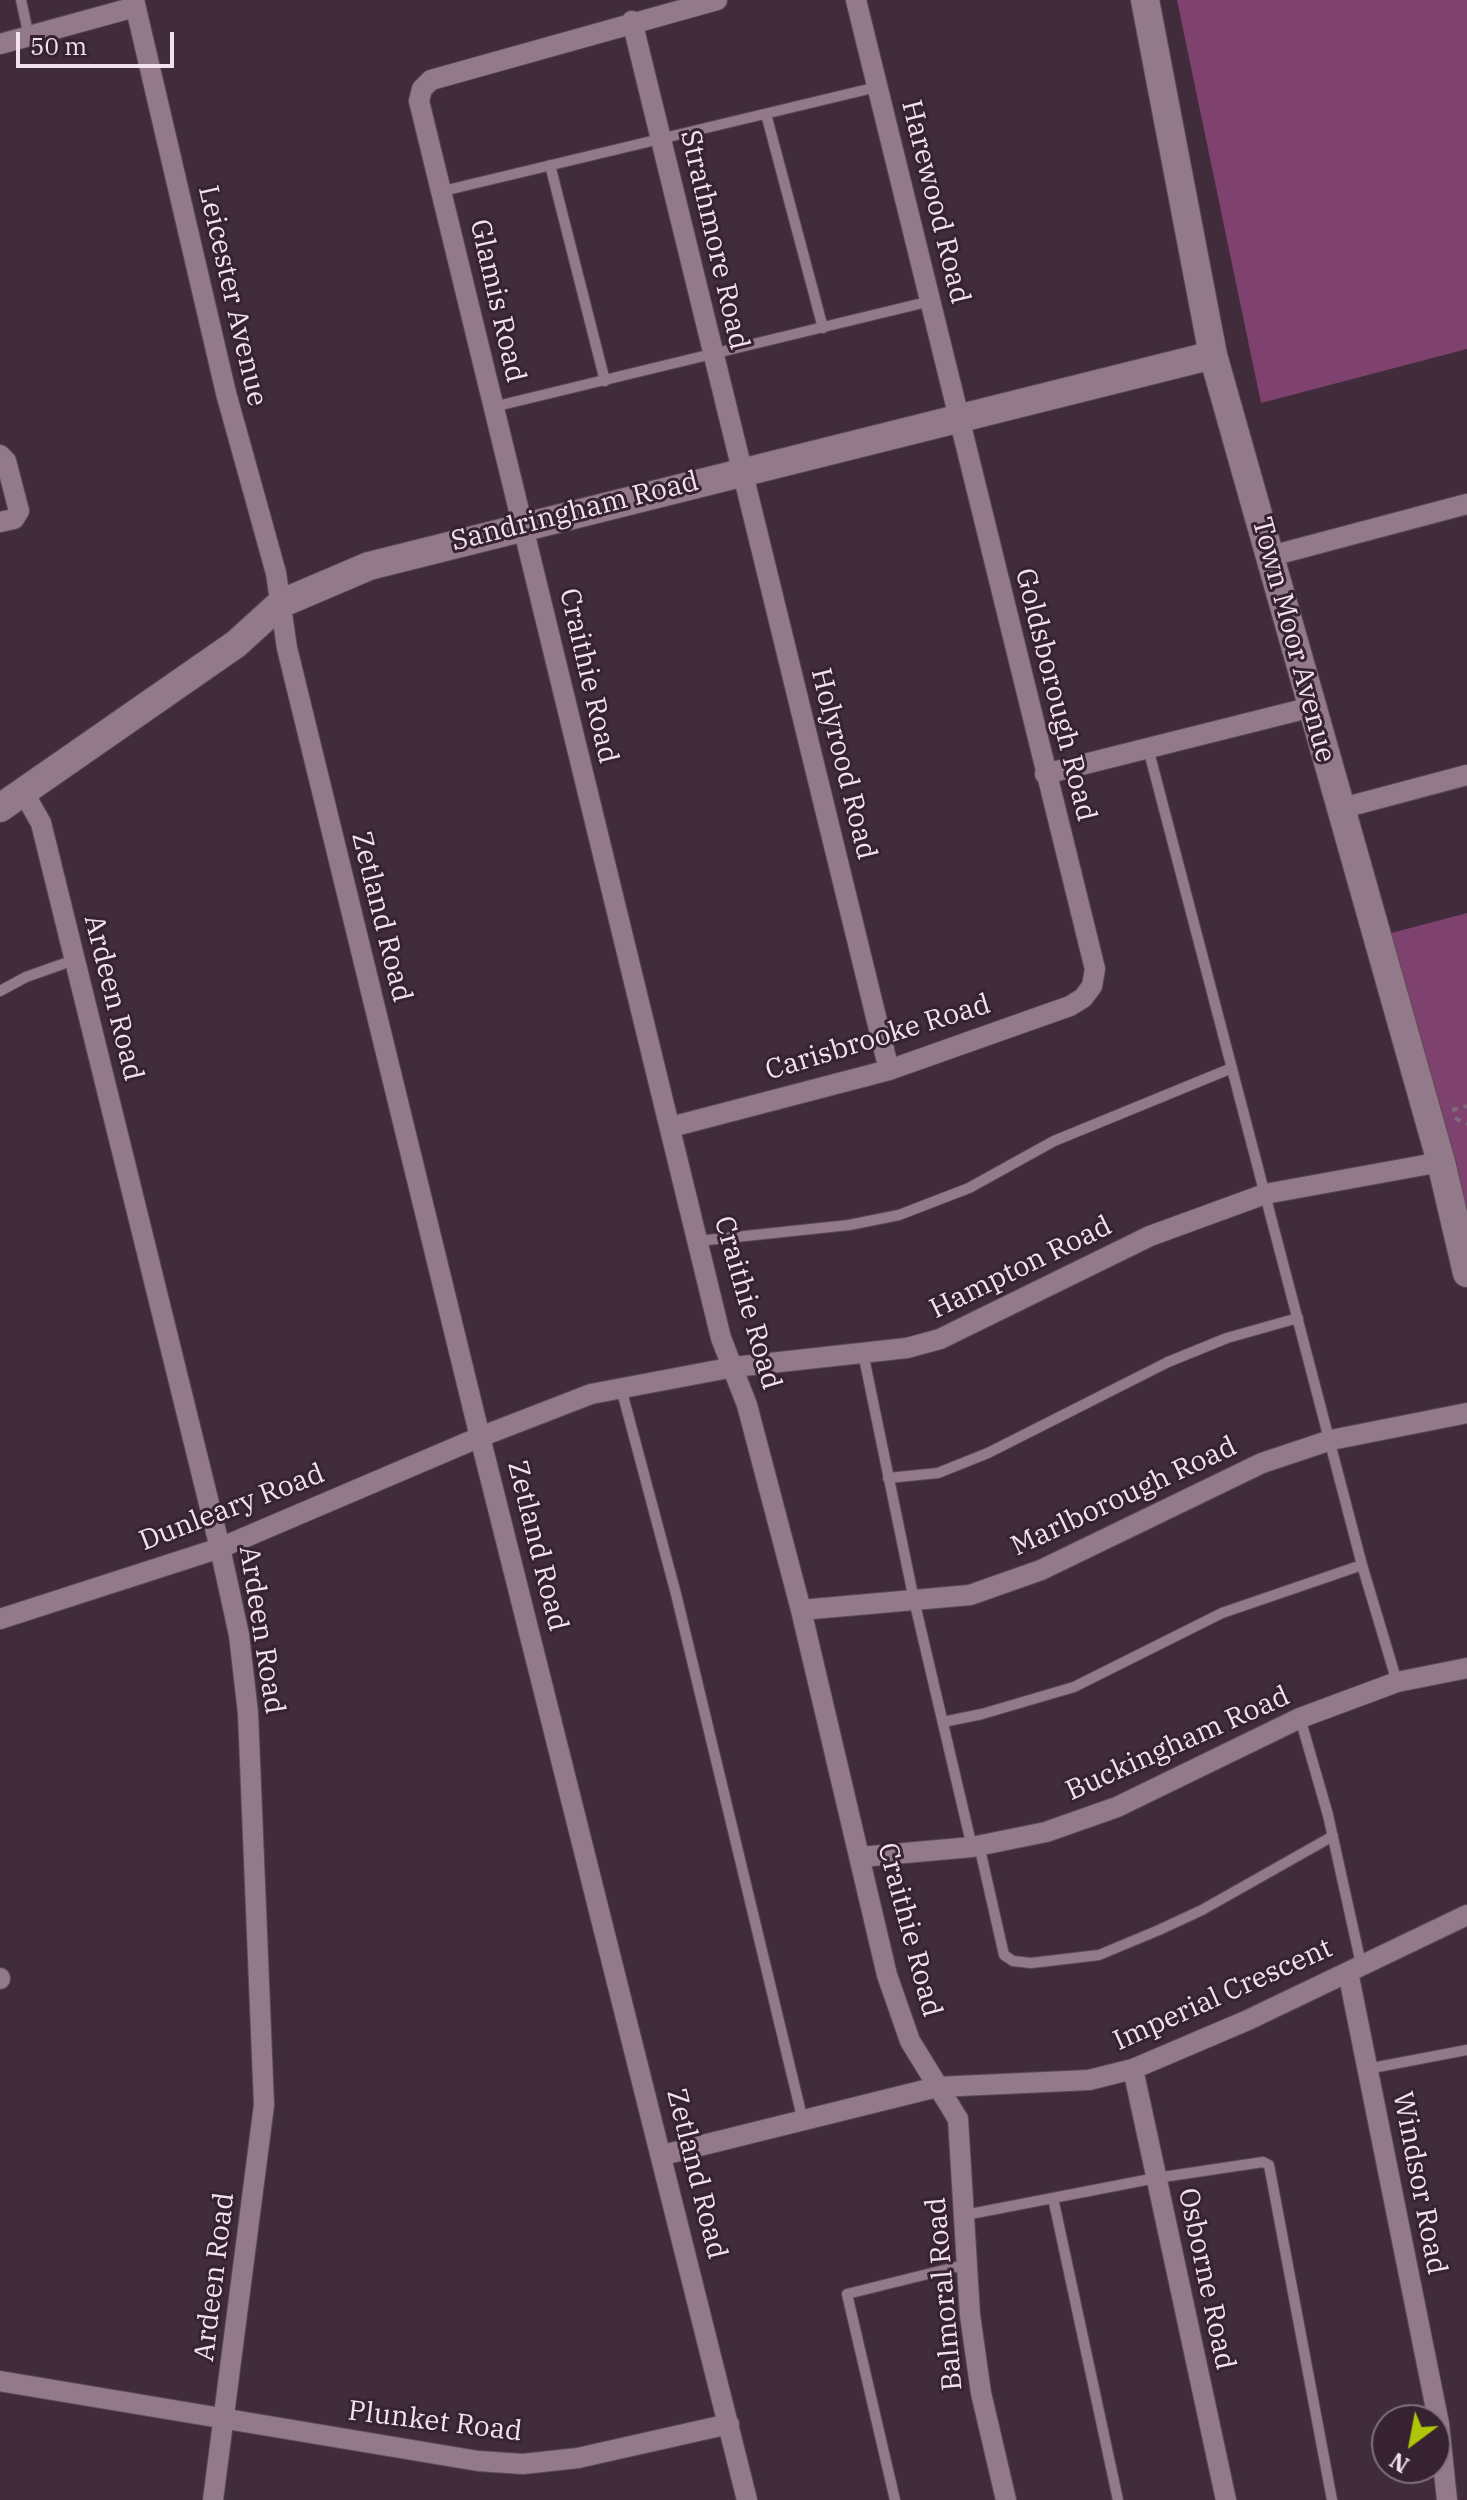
<!DOCTYPE html>
<style>
body{margin:0}
#map{position:relative;width:1467px;height:2500px;overflow:hidden;background:#412c3b;font-family:"IBM Plex Serif",serif}
canvas{display:block}
.north{position:absolute;left:1371px;top:2404px;width:80px;height:80px;box-sizing:border-box;background:#362231;border:2px solid #816f7c;border-radius:50%;rotate:212deg;font-size:22px;font-weight:700;line-height:32px;text-align:center;color:#f1e2ec}
.north::after{content:'';display:block;margin:auto;width:28px;height:36px;background:#afc507;clip-path:polygon(50% 0,100% 100%,50% 72%,0 100%)}
.scale{position:absolute;left:16px;top:32px;width:158px;height:36px;box-sizing:border-box;border:4px solid #f1e2ec;border-top:0;padding-left:10px;font-size:24px;line-height:28px;white-space:nowrap;color:#f1e2ec;-webkit-text-stroke:6px #362231;paint-order:stroke}
</style>
<div id="map">
<canvas width="1467" height="2500"></canvas>
<div class="north">N</div>
<div class="scale">50 m</div>
</div>
<script>
const g = document.querySelector('canvas').getContext('2d');
g.lineJoin = 'round';
function fill(path, color) { g.fillStyle = color; g.fill(path, 'evenodd'); }
const toPath = rows => new Path2D(rows.map(r => 'M' + r).join(''));
function stroke(path, color, width, dash) { g.strokeStyle = color; g.lineWidth = width; g.lineCap = dash ? 'butt' : 'round'; g.setLineDash(dash || []); g.stroke(path); }
function drawText(font, color, halo, rows, align = 'center') {
  g.font = font + ' "IBM Plex Serif",serif'; g.lineWidth = 6; g.setLineDash([]); g.textBaseline = 'middle'; g.strokeStyle = halo; g.fillStyle = color; for (const [text, x, y, turn = 0] of rows) {
    g.save(); g.translate(x, y); g.rotate((+turn || 0) * Math.PI / 180); g.textAlign = isNaN(turn) ? turn : align; if (halo) g.strokeText(text, 0, 0); g.fillText(text, 0, 0); g.restore();
  }
}
fill(toPath([
 [1177,0,1467,0,1467,349,1261,403],
 [1467,913,1467,1273,1384,935]
]), '#7f426f');
const lane = toPath([
 [21,0,29,37],
 [766,114,823,328],
 [550,165,605,381],
 [443,191,877,87],
 [493,407,931,301],
 [1148,748,1362,1565,1397,1682],
 [0,991,26,977,74,960],
 [698,1241,849,1225,899,1215,969,1188,1054,1141,1232,1068],
 [863,1353,914,1600,972,1847],
 [621,1388,676,1594,803,2121],
 [888,1478,938,1473,988,1453,1168,1362,1227,1338,1298,1318],
 [1300,1718,1328,1815,1361,1964],
 [943,1722,982,1714,1074,1687,1222,1613,1362,1565],
 [979,1845,1004,1955,1013,1961,1031,1963,1099,1955,1159,1930,1202,1910,1333,1836],
 [1367,2069,1467,2050],
 [1053,2198,1118,2500],
 [965,2215,1156,2178,1263,2162,1269,2165,1332,2500],
 [895,2500,847,2294,968,2264]
]);
const street = toPath([
 [134,0,226,393,276,573,287,648,480,1437,747,2500],
 [717,0,431,80,422,89,419,101,721,1338,747,1405,801,1610,887,1975,910,2041,958,2119,970,2315,981,2393,1006,2500],
 [632,21,889,1070],
 [0,44,135,7],
 [0,455,6,461,19,511,14,519,0,522],
 [1271,556,1467,504],
 [1045,774,1312,707],
 [24,793,41,823,220,1548,239,1635,248,1713,264,2105,213,2500],
 [1339,809,1467,775],
 [671,1127,889,1070,1070,1006,1083,998,1092,986,1095,969,856,0],
 [801,1610,970,1595,1041,1570,1262,1463,1331,1440,1467,1413],
 [0,1619,220,1548,480,1437,591,1394,734,1367,907,1348,940,1339,1150,1236,1265,1194,1441,1162],
 [860,1857,972,1847,1046,1832,1117,1807,1300,1718,1397,1682,1467,1668],
 [1348,1972,1439,2424,1447,2500],
 [0,1978,0,1979],
 [1133,2069,1226,2500],
 [663,2155,937,2087,1089,2080,1133,2069,1248,2020,1467,1915],
 [0,2381,478,2461,523,2464,578,2458,729,2424]
]);
const secondary = toPath([
 [1145,0,1213,355,1441,1162,1467,1273],
 [0,808,236,644,280,604,369,566,1213,355]
]);
stroke(lane, '#5c4a57', 12);
stroke(street, '#5c4a57', 22);
stroke(secondary, '#5c4a57', 30);
stroke(toPath([
 [1452,1110,1467,1106],
 [1455,1118,1467,1124]
]), '#7d6a78', 4, [6, 6]);
stroke(lane, '#937a8b', 10);
stroke(street, '#937a8b', 20);
stroke(secondary, '#937a8b', 28);
drawText('28px', '#f1e2ec', '#362231', [
 ["Harewood Road",935,202,76],
 ["Strathmore Road",714,240,77],
 ["Leicester Avenue",232,296,77],
 ["Glamis Road",497,301,77],
 ["Sandringham Road",575,512,-14],
 ["Town Moor Avenue",1293,640,75],
 ["Craithie Road",588,676,77],
 ["Goldsborough Road",1055,695,76],
 ["Holyrood Road",843,764,76],
 ["Zetland Road",381,917,76],
 ["Ardeen Road",113,998,76],
 ["Carisbrooke Road",878,1038,-17],
 ["Hampton Road",1021,1268,-26],
 ["Craithie Road",747,1303,74],
 ["Marlborough Road",1124,1497,-25],
 ["Dunleary Road",232,1508,-21],
 ["Zetland Road",537,1546,76],
 ["Ardeen Road",261,1630,81],
 ["Buckingham Road",1178,1744,-24],
 ["Craithie Road",909,1930,75],
 ["Imperial Crescent",1223,1995,-24],
 ["Zetland Road",696,2174,76],
 ["Windsor Road",1419,2183,79],
 ["Ardeen Road",215,2277,-83],
 ["Osborne Road",1206,2279,78],
 ["Balmoral Road",945,2294,-95],
 ["Plunket Road",435,2422,7]
]);
</script>
